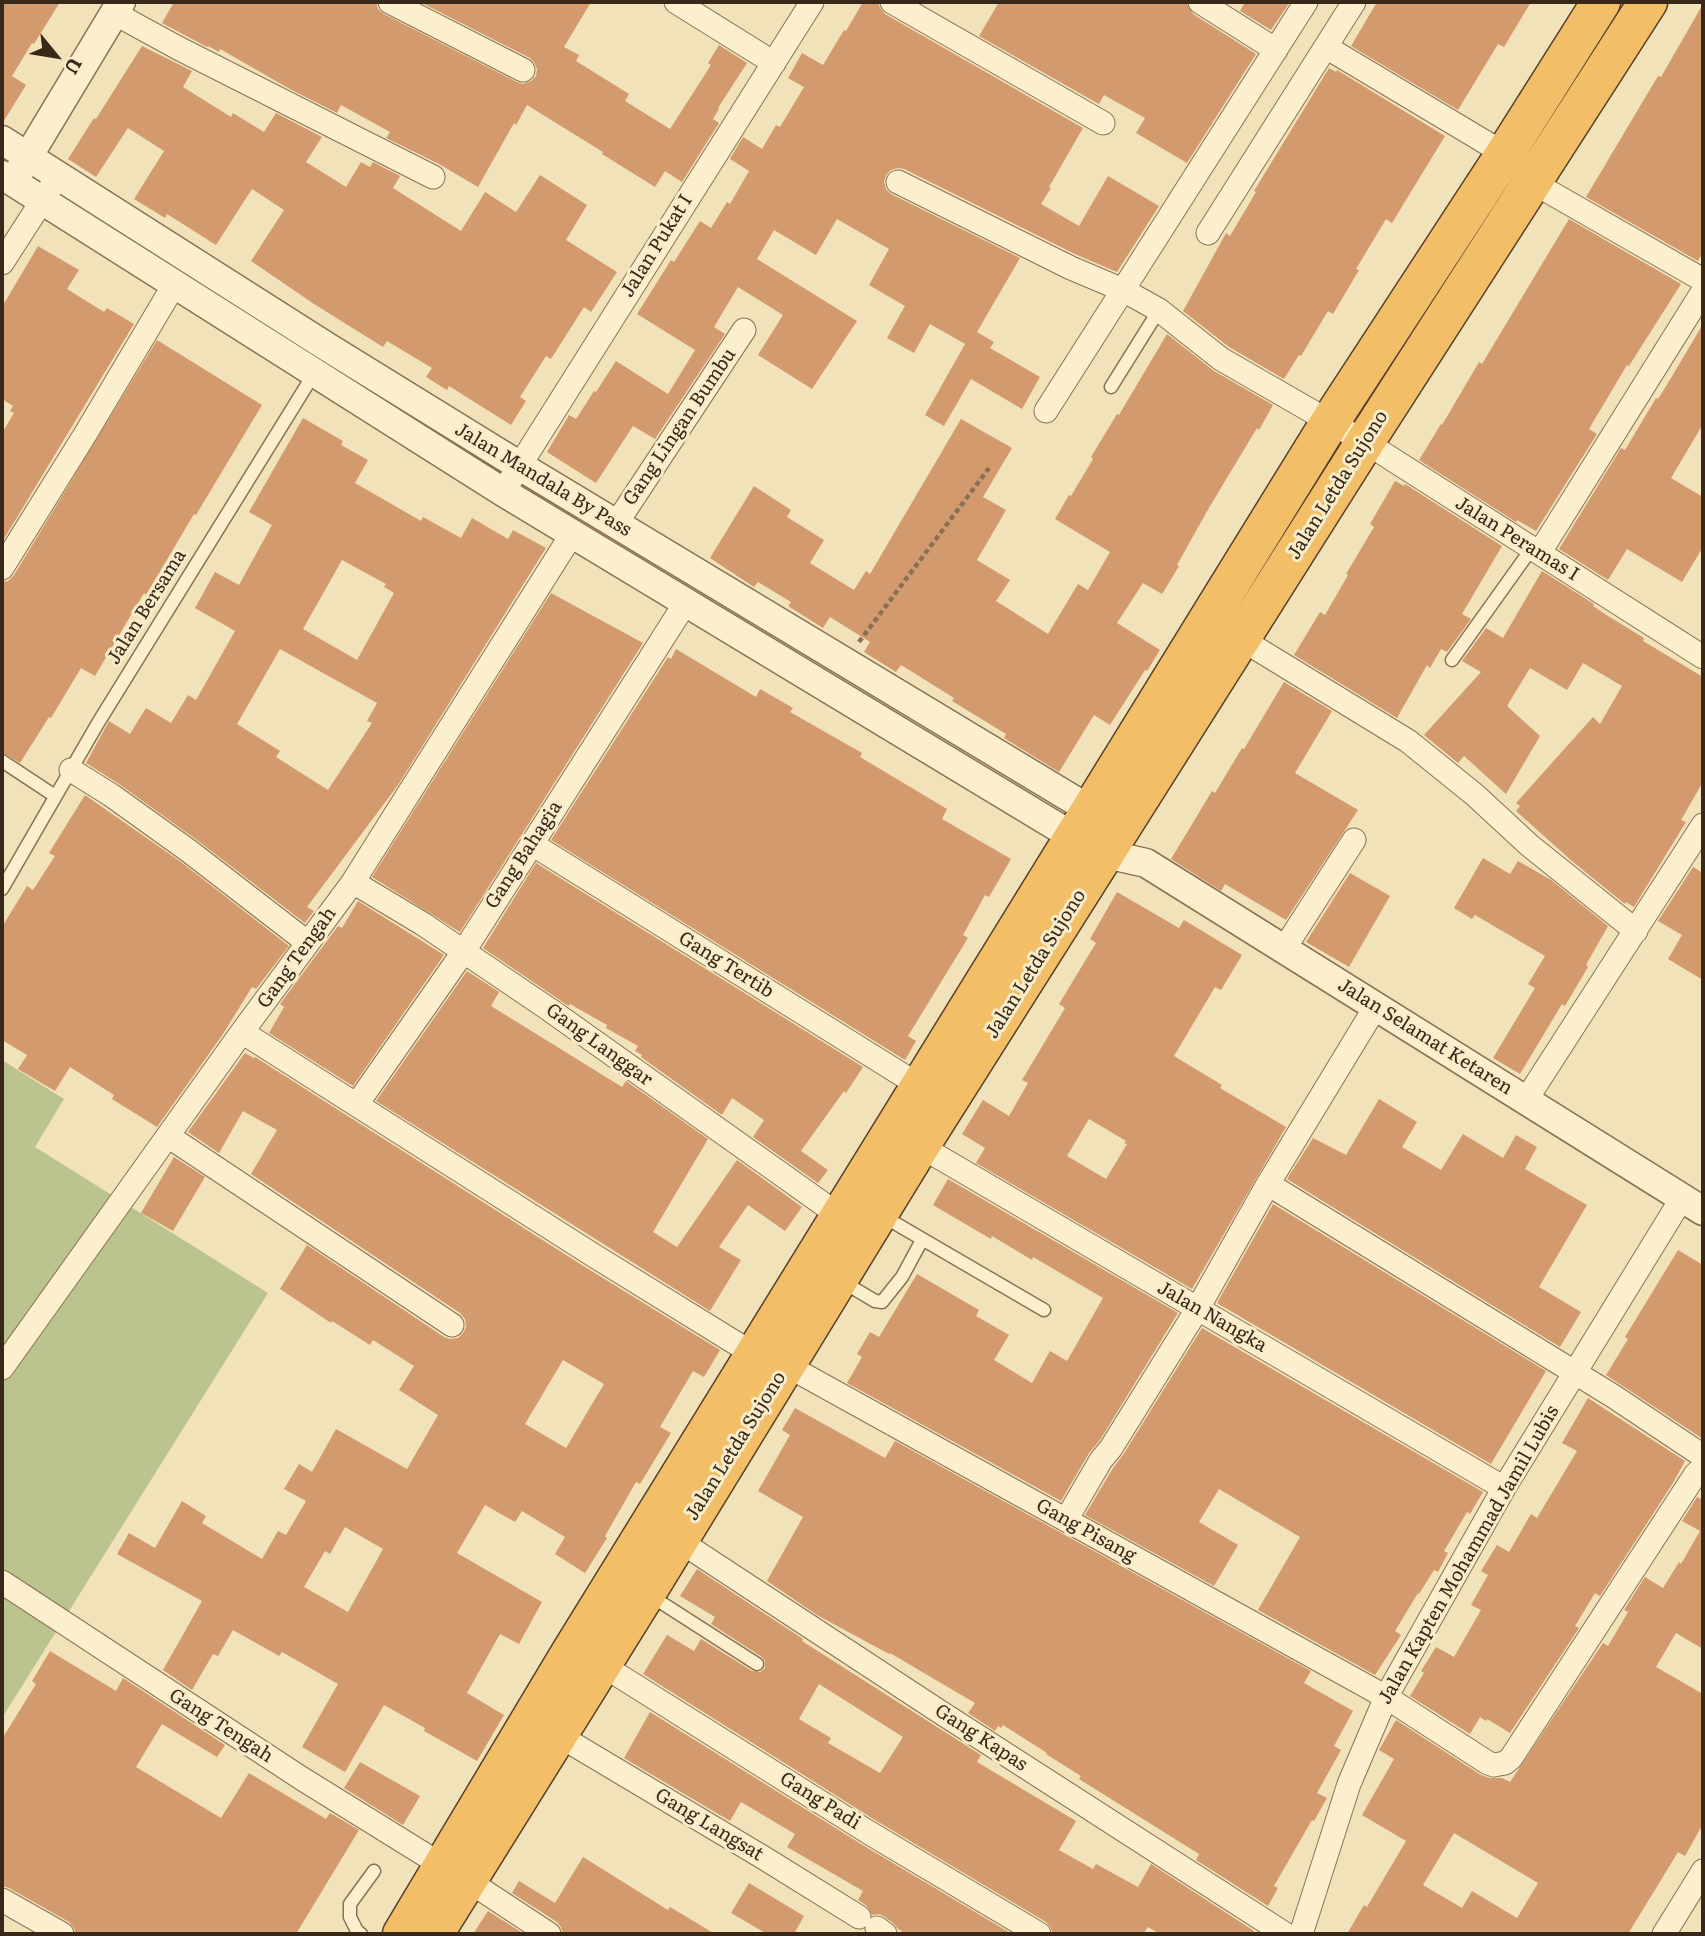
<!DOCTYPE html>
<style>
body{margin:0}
#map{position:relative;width:1705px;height:1936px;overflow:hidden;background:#f1e2ba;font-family:Literata,serif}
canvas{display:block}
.frame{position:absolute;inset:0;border:4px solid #37281a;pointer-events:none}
.north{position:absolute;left:21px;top:21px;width:70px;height:70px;-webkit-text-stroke:5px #f8ecca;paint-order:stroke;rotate:120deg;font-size:19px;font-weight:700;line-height:28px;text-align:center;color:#37281a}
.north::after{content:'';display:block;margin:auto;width:24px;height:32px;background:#37281a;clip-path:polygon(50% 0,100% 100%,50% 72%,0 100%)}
</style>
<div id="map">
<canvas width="1705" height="1936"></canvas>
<div class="frame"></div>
<div class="north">U</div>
</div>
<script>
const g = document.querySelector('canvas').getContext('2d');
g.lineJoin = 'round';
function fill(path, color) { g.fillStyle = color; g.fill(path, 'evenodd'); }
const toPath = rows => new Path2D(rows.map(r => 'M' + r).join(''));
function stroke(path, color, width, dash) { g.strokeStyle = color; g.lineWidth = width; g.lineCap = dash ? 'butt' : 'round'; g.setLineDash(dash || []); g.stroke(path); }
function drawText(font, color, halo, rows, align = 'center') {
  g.font = font + ' Literata,serif'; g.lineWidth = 6; g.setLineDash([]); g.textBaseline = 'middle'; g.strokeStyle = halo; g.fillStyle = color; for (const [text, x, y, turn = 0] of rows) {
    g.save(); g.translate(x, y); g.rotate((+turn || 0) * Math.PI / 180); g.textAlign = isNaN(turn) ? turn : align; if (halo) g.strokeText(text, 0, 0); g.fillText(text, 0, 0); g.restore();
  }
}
fill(toPath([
 [2,1060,64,1099,35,1147,268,1293,2,1718]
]), '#bbc38e');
fill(toPath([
 [2,2,60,2,34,44,32,43,12,76,26,85,2,124],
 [174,2,376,2,378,9,384,14,517,82,523,84,531,81,536,76,537,69,534,62,530,58,420,2,591,2,564,47,579,55,576,61,629,94,625,101,670,129,711,65,708,63,719,45,747,63,718,108,719,109,713,119,719,123,682,182,665,171,655,187,602,154,603,152,527,105,516,125,514,123,478,187,439,164,386,138,390,132,341,105,337,113,290,89,220,49,219,52,208,46,207,47,162,23],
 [863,2,878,2,880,8,885,14,1083,128,1049,187,1051,188,1041,204,1079,226,1108,176,1159,206,1117,272,1077,255,904,169,898,168,891,170,886,175,884,182,886,189,891,194,1020,258,977,332,994,342,990,348,1040,377,1022,409,971,379,944,426,925,415,965,344,930,324,914,353,887,338,905,306,869,285,889,249,837,219,816,255,774,230,757,259,857,321,812,389,758,355,783,315,738,287,714,327,725,334,655,439,633,426,596,483,547,452,569,415,576,419,594,391,596,392,616,361,668,394,695,350,637,314,671,260,674,262,700,221,711,228,727,202,730,204,749,171,730,159,743,137,762,149,776,125,780,127,804,87,788,78,802,53,823,65,844,30,846,31],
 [999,2,1182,2,1187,4,1193,14,1256,54,1187,163,1136,133,1145,118,1104,95,1099,104,1097,103,979,36],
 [1245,2,1290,2,1271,30,1240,11],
 [1377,2,1531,2,1504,47,1498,44,1458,110,1351,46],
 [1703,4,1703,252,1698,261,1586,197,1658,76,1661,77],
 [142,46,192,71,183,87,231,117,233,113,264,132,276,113,322,137,306,162,346,187,361,162,370,167,373,162,400,176,393,188,461,231,485,192,516,212,540,175,587,205,566,240,617,272,591,312,584,307,551,359,546,356,520,397,526,401,511,425,449,386,447,390,426,377,432,368,387,341,383,347,314,304,251,261,284,210,252,189,216,245,167,214,165,218,134,199,164,151,128,128,96,177,68,159,94,118,96,119],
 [1329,68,1336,72,1337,70,1445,136,1392,223,1386,219,1356,269,1359,270,1333,314,1328,311,1301,356,1299,355,1284,379,1229,347,1183,311,1226,233,1230,236,1256,192,1254,191],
 [1569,219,1681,284,1629,366,1627,365,1589,429,1597,434,1536,531,1517,520,1516,522,1419,460,1441,424,1442,425,1479,362,1482,364],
 [38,246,79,270,67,289,104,312,107,308,134,324,2,542,2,433,14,413,10,411,13,406,2,399,2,307],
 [1703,324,1703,424,1671,478,1703,497,1703,547,1682,582,1627,549,1608,580,1559,549,1621,448,1625,450,1656,398,1658,399,1671,378],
 [1167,334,1214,371,1273,405,1259,430,1257,428,1210,506,1177,565,1179,566,1162,594,1143,583,1117,623,1160,650,1147,671,1145,670,1110,725,1094,715,1059,772,1004,738,1006,734,952,701,954,698,901,665,896,672,864,652,870,642,830,617,823,628,788,606,791,602,758,582,754,587,710,558,754,486,791,510,787,517,824,540,810,563,854,590,866,571,870,574,961,419,1012,448,983,497,1006,510,977,560,1010,580,996,601,1048,634,1078,584,1088,590,1110,552,1055,519,1069,495,1071,496,1093,459,1091,457,1117,414,1119,415],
 [157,340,262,405,196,515,194,514,146,595,144,593,95,676,81,668,51,718,49,717,20,763,2,752,2,582,8,581,14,575],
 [303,418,343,441,341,445,368,460,355,483,421,521,423,517,461,538,472,518,508,539,513,530,546,548,398,785,307,907,314,911,305,923,197,840,119,784,86,763,109,721,130,734,146,708,171,723,188,695,196,700,235,631,195,608,215,572,239,585,272,525,249,512],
 [342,560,386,584,384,587,394,593,357,660,303,629],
 [280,649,377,703,367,721,372,723,328,790,276,757,280,751,237,724],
 [1395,481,1404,486,1405,484,1502,546,1462,614,1471,619,1447,652,1441,649,1430,668,1427,665,1397,718,1294,655,1320,612,1325,615,1348,575,1346,574,1374,527,1370,524],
 [1542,571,1594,604,1593,606,1608,616,1644,638,1643,641,1703,677,1703,782,1681,820,1686,822,1634,907,1626,902,1625,904,1573,862,1516,811,1520,806,1516,803,1593,717,1600,724,1622,686,1583,663,1567,690,1530,668,1507,706,1540,736,1506,794,1464,756,1458,763,1424,735,1481,672,1462,661,1486,628,1503,638],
 [551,593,643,643,460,932,372,877],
 [676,649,756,697,760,689,793,708,790,712,862,753,860,757,947,809,942,819,1011,859,989,897,985,895,963,935,968,938,908,1036,916,1041,905,1060,551,840,668,657,671,659],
 [1284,682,1332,711,1295,773,1358,810,1286,920,1225,884,1221,891,1171,859,1212,791,1215,793,1242,748,1244,749],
 [85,795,181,862,289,946,256,989,252,987,223,1034,157,1127,112,1099,114,1095,70,1067,55,1091,18,1069,27,1055,2,1040,2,927,27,886,33,890,55,856,49,853],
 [1483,858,1510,874,1518,861,1551,880,1608,926,1586,965,1588,967,1565,1006,1562,1004,1520,1074,1493,1058,1535,988,1528,984,1545,956,1475,915,1472,919,1454,908],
 [536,863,863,1067,846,1093,844,1091,801,1151,828,1170,818,1183,753,1137,764,1120,732,1098,722,1115,641,1057,642,1055,635,1051,638,1046,606,1028,607,1025,570,1004,568,1006,567,1005,483,948],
 [1693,867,1703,873,1703,980,1668,959,1682,935,1658,921],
 [1350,873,1390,896,1349,967,1306,942],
 [1117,892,1179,928,1184,920,1242,955,1221,990,1215,987,1174,1056,1222,1085,1220,1088,1286,1127,1192,1289,976,1163,985,1148,962,1134,983,1100,1009,1116,1028,1083,1022,1080,1065,1008,1059,1004,1096,943,1090,939],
 [1089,1119,1126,1141,1124,1143,1127,1144,1106,1179,1067,1156],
 [358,901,444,955,353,1086,269,1033,284,1007,280,1004,338,926,342,928],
 [467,971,499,992,491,1006,622,1087,626,1081,708,1139,653,1232,677,1247,737,1160,802,1207,785,1231,748,1205,719,1247,741,1260,710,1311,376,1101],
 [245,1053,254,1058,255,1057,585,1267,720,1350,704,1377,693,1371,660,1427,671,1433,640,1484,636,1482,605,1536,607,1538,585,1573,555,1554,565,1537,522,1511,515,1522,485,1505,457,1553,542,1602,519,1644,500,1634,467,1693,504,1715,477,1761,424,1731,425,1728,384,1705,345,1772,302,1747,338,1684,282,1652,279,1656,233,1630,218,1656,213,1654,192,1690,163,1670,202,1601,117,1554,129,1533,155,1548,182,1501,206,1516,202,1523,262,1559,278,1531,286,1535,306,1501,284,1489,299,1464,312,1472,336,1429,407,1469,438,1415,399,1390,414,1366,373,1340,370,1345,332,1321,331,1323,280,1289,307,1245,444,1337,450,1339,458,1338,463,1333,466,1327,465,1319,460,1313,251,1174,277,1130,243,1111,219,1153,188,1132],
 [563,1360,604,1384,566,1448,525,1424],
 [345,1527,383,1549,348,1612,304,1587,325,1551,330,1554],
 [1379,1099,1417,1122,1402,1147,1441,1170,1463,1134,1503,1158,1516,1135,1537,1147,1525,1169,1587,1205,1539,1287,1581,1312,1560,1347,1287,1179,1313,1138,1346,1155],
 [174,1157,205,1177,173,1231,141,1213],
 [948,1179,1178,1313,1100,1440,1089,1453,1061,1501,847,1383,862,1357,857,1354,870,1332,879,1337,917,1274,979,1310,976,1316,1009,1335,994,1360,1032,1383,1050,1351,1067,1361,1103,1298,1033,1257,1032,1260,992,1236,991,1239,933,1205],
 [1273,1204,1546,1371,1491,1464,1217,1303],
 [1678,1250,1703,1265,1703,1439,1606,1375,1628,1339,1625,1337],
 [1202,1328,1483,1492,1470,1514,1467,1512,1444,1551,1448,1553,1438,1572,1434,1570,1419,1594,1418,1593,1395,1631,1401,1635,1375,1675,1258,1610,1300,1537,1219,1489,1199,1522,1238,1545,1214,1586,1085,1515,1113,1468,1123,1455],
 [1588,1398,1685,1461,1673,1483,1600,1596,1595,1593,1575,1626,1579,1628,1510,1733,1487,1719,1486,1721,1480,1717,1470,1734,1410,1696,1424,1673,1421,1671,1436,1647,1454,1657,1481,1610,1471,1605,1488,1575,1481,1571,1497,1545,1509,1552,1531,1514,1537,1518,1577,1451,1562,1443],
 [795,1408,885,1458,895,1441,1311,1671,1304,1683,1353,1711,1334,1746,1341,1750,1317,1793,1327,1798,1314,1821,1312,1820,1274,1886,1278,1888,1268,1906,1196,1860,1199,1854,1079,1779,1081,1776,1046,1754,1047,1753,1003,1725,1001,1728,998,1726,995,1731,968,1713,975,1703,890,1653,889,1654,817,1615,767,1581,803,1517,758,1491,790,1435,782,1430],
 [1697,1497,1703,1500,1703,1649,1676,1633,1656,1667,1703,1694,1703,1824,1685,1856,1678,1852,1628,1934,1347,1934,1364,1905,1367,1907,1406,1841,1362,1815,1394,1759,1379,1750,1396,1720,1481,1775,1490,1778,1502,1778,1510,1782,1603,1643,1608,1646,1628,1612,1624,1610,1645,1577,1663,1588,1679,1562,1681,1564,1700,1531,1682,1521],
 [1454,1833,1538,1883,1517,1918,1472,1891,1462,1908,1423,1885],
 [697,1569,803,1639,802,1641,981,1755,977,1762,1076,1821,1059,1850,1093,1869,1096,1864,1138,1887,1151,1864,1254,1931,1253,1934,1160,1934,1148,1927,1143,1934,1053,1934,1051,1928,1046,1922,875,1820,643,1674,667,1635,694,1651,701,1639,752,1671,760,1672,765,1668,765,1661,762,1657,711,1624,715,1617,680,1596],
 [819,1684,903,1737,880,1773,828,1743,831,1738,799,1719],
 [50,1651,116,1691,123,1678,225,1745,217,1757,162,1724,136,1767,221,1818,249,1773,326,1819,330,1813,359,1830,296,1934,76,1934,74,1928,69,1922,9,1888,2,1886,2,1739,36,1684,32,1681],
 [650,1712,861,1844,1012,1934,906,1934,898,1929,893,1923,885,1917,879,1914,872,1915,867,1906,858,1900,863,1891,787,1847,795,1834,741,1802,730,1821,624,1758],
 [360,1762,420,1796,403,1825,344,1788],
 [583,1857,668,1910,670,1907,715,1934,563,1934,561,1927,557,1922,512,1893,519,1881,555,1903],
 [749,1883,804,1916,794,1934,767,1934,731,1913],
 [488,1911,524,1934,473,1934]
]), '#d39a6d');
const service = toPath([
 [1111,387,1159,310],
 [1452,660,1532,548],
 [2,761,55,796],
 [2,889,98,723,315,372],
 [881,1215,1044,1310],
 [843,1282,875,1301,882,1302,902,1277,922,1240],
 [651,1596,757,1664],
 [361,1934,357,1931,350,1917,350,1904,374,1871]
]);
const minor = toPath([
 [390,2,523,70],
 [676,2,774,63],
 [892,2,1103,123],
 [1200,2,1276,50],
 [114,13,178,48,433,177],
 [1326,47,1505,154],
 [898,182,1071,268,1123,290,1159,310,1221,359,1365,442,1703,657],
 [1532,182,1703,280],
 [1208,233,1354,2],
 [2,263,51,187],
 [1046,411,1306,2],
 [503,492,812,2],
 [616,524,744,330],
 [1540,552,1703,291],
 [2,568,86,433,174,285],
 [1241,639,1408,741,1475,795,1529,845,1636,931],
 [71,770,111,795,189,851,308,943],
 [532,844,920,1086],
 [353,882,423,924,550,1010,840,1216],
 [1284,949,1354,840],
 [242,1032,593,1255,755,1355],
 [1526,1100,1703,825],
 [357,1104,464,951,686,602],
 [168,1136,452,1325],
 [920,1146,1504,1488],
 [1268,1184,1613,1396,1703,1456],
 [786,1365,1386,1697,1488,1763,1494,1765,1505,1763,1511,1758,1695,1475,1703,1467],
 [2,1368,242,1032,353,882,572,534],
 [1066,1520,1101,1460,1111,1448,1198,1308,1268,1184,1376,1006],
 [678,1540,937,1710,1285,1934],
 [2,1582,301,1778,443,1866],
 [602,1665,868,1832,1039,1934],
 [558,1735,764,1858,859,1917],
 [467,1880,549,1934],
 [2,1900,62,1934],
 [877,1928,885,1934],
 [1301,1934,1349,1784,1386,1697,1504,1488,1682,1198],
 [1664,1934,1703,1871]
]);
const tertiary = toPath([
 [2,140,329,348,520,466,1107,820],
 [20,170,121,2],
 [2,175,503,492,1074,837,1106,854,1146,863,1703,1211]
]);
const trunk = toPath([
 [402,1934,569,1655,1330,422,1505,154,1601,2],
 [434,1934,647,1592,920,1146,1365,442,1648,2]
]);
stroke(service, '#897153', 15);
stroke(minor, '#897153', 25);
stroke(tertiary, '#897153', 31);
stroke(trunk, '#563f28', 41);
stroke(toPath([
 [859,642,989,468]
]), '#897153', 4.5, [5, 3.5]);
stroke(service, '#fcefce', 12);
stroke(minor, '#fcefce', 23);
stroke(tertiary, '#fcefce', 28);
stroke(trunk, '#f2bf68', 38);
drawText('19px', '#37281a', '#f8ecca', [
 ["Jalan Pukat I",657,246,-58],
 ["Gang Lingan Bumbu",680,427,-56],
 ["Jalan Mandala By Pass",543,480,31],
 ["Jalan Letda Sujono",1338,485,-58],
 ["Jalan Peramas I",1517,539,32],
 ["Jalan Bersama",147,607,-58],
 ["Gang Bahagia",524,855,-57],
 ["Gang Tengah",297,958,-54],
 ["Jalan Letda Sujono",1036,964,-58],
 ["Gang Tertib",726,965,32],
 ["Jalan Selamat Ketaren",1425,1037,32],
 ["Gang Langgar",599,1045,36],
 ["Jalan Nangka",1212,1317,30],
 ["Jalan Letda Sujono",736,1446,-58],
 ["Gang Pisang",1086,1531,29],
 ["Jalan Kapten Mohammad Jamil Lubis",1469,1555,-60],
 ["Gang Tengah",221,1726,33],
 ["Gang Kapas",981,1738,33],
 ["Gang Padi",820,1801,32],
 ["Gang Langsat",709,1825,31]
]);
</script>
